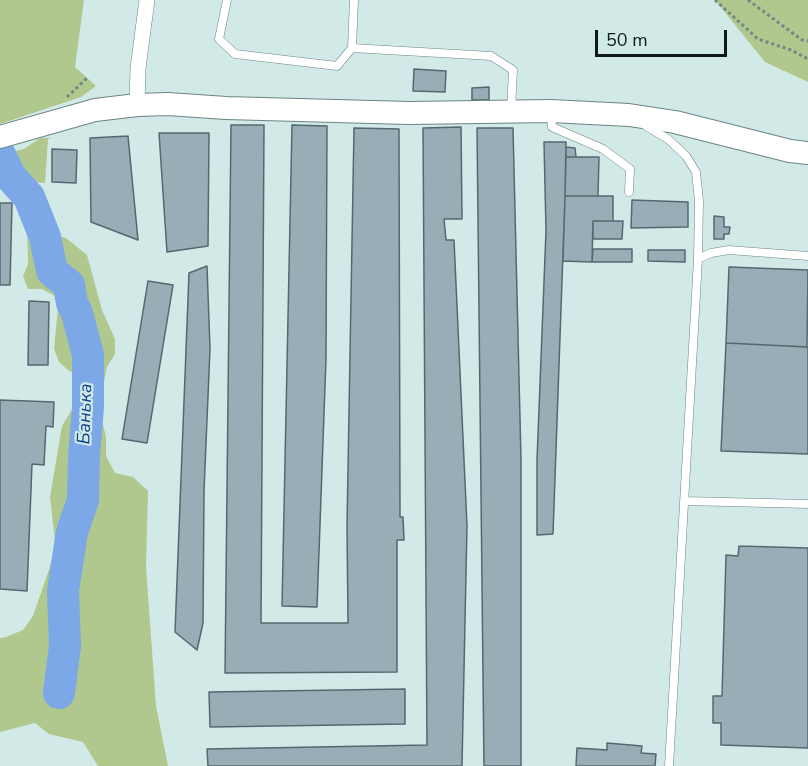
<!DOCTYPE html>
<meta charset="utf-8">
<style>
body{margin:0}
#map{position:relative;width:808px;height:766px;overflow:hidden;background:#d1eae8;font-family:"Nunito Sans",sans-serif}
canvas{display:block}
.scale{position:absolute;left:595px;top:30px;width:132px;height:27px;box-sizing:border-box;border:3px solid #101a19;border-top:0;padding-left:8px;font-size:18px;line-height:21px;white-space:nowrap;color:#101a19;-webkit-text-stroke:4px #d1eae8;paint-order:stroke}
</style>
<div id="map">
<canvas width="808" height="766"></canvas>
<div class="scale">50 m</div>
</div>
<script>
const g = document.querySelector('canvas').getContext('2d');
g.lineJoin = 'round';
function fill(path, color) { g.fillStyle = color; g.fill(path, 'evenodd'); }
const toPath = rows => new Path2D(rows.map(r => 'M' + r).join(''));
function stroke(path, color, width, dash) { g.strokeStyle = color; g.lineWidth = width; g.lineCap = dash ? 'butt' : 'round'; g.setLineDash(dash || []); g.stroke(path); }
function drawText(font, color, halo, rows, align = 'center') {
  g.font = font + ' "Nunito Sans",sans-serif'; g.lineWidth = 4.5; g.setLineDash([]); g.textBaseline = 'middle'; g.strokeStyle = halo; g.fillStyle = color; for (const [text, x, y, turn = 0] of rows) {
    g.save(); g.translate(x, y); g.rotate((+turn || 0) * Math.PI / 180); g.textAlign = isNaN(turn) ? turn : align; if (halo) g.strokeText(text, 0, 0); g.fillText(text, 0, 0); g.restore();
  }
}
fill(toPath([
 [0,0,84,0,75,67,96,86,81,97,0,124],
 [715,0,808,0,808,82,765,62],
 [40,138,52,138,48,139,45,183,0,180,0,155,24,149],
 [27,222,41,224,52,234,66,238,87,255,102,310,115,339,115,354,107,367,104,382,69,371,59,362,54,349,58,308,55,296,42,289,28,289,23,276,28,264],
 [99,408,106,437,106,456,115,473,133,477,148,491,146,567,156,706,168,766,98,766,83,742,49,734,35,723,0,732,0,638,6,637,23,630,33,616,56,549,50,497,62,426,71,411]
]), '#b0c88d');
stroke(toPath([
 [0,155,10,176,29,197,45,237,52,271,69,285,72,303,77,313,88,355,88,407,84,456,83,500,72,532,63,591,65,646,59,693]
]), '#7da8e8', 32);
const building = toPath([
 [414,69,446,71,445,92,413,91,414,69],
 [489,87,489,100,472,100,472,88,489,87],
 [231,125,264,125,261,623,348,623,347,526,354,128,399,129,400,517,403,517,404,540,397,540,397,672,225,673,231,125],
 [292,125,327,126,326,359,317,607,282,606,292,125],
 [461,127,462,219,444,219,446,240,454,240,467,526,462,766,208,766,207,749,427,745,423,128,461,127],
 [477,128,513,128,521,460,521,766,484,766,477,128],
 [159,133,209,133,208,246,167,252,159,133],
 [128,136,138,240,91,222,90,138,128,136],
 [544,142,566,142,565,196,553,534,537,535,537,460,546,231,544,142],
 [566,147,575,148,576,157,566,157,566,147],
 [52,149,77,150,76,183,52,182,52,149],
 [566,157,599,157,598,196,565,196,566,157],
 [565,196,613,196,613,221,593,221,592,262,563,261,565,196],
 [632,200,688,202,688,227,631,228,632,200],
 [0,203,12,203,10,285,0,285,0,203],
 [714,216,724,217,724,227,730,227,729,234,724,234,724,239,714,239,714,216],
 [593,221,623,221,622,239,593,239,593,221],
 [593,249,632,249,632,262,592,262,593,249],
 [648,250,685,250,685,262,648,261,648,250],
 [207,266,210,349,204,491,203,623,197,650,175,632,189,273,207,266],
 [729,267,808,270,807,347,726,343,729,267],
 [148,281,173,285,147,443,122,439,148,281],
 [29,301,49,302,48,365,28,365,29,301],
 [726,343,808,347,808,454,721,451,726,343],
 [0,400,54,402,53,427,46,426,44,465,32,464,27,591,0,589,0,400],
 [739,546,808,548,808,748,721,745,721,723,713,723,713,696,722,696,726,555,738,556,739,546],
 [405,689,405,724,210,727,209,692,405,689],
 [607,743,642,746,641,753,656,754,655,766,576,766,577,748,607,750,607,743]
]);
fill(building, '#98adb6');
stroke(building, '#546870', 1.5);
const service = toPath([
 [227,0,219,39,235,54,337,66,352,48,354,0],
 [352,48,491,56,513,70,511,110],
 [551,112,552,127,603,149,630,169,629,192],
 [646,126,668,139,686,156,696,172,699,201,698,259,669,766],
 [698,259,711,253,729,250,808,256],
 [684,501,808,504]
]);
const minor = toPath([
 [137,105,138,68,147,0]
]);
const secondary = toPath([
 [0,137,95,110,137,105,168,104,226,108,409,113,551,111,629,115,675,122,790,151,808,153]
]);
stroke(service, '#6c8482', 9);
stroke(minor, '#6c8482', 16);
stroke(secondary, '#6c8482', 24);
stroke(toPath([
 [715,0,758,39,791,50,808,59],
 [748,0,802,40,808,41],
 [67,97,87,78]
]), '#758785', 3, [3, 3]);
stroke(service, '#fff', 8);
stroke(minor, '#fff', 15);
stroke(secondary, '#fff', 22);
drawText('italic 18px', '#0c438e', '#d1eae8', [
 ["Банька",86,414,-88]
]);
</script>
